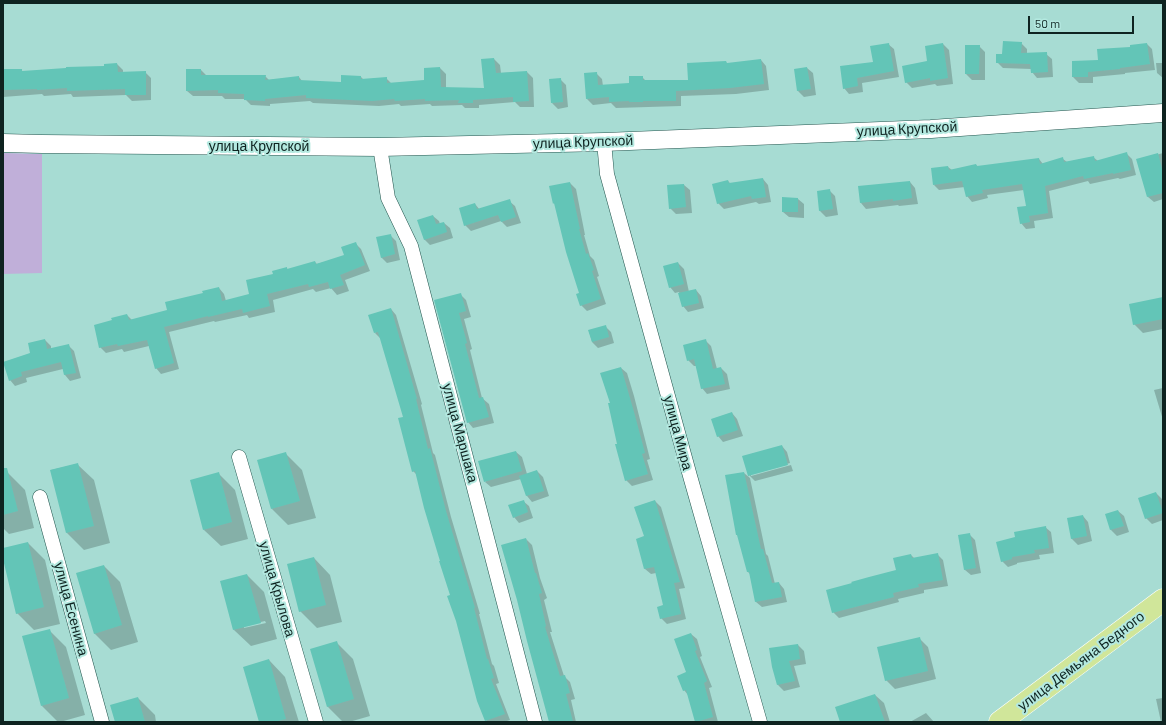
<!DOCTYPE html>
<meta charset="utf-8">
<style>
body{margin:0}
#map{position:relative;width:1166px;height:725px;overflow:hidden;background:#a7dcd3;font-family:Barlow,sans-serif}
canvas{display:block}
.frame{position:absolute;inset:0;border:4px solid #0e2320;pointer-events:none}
.scale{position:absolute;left:1028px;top:16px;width:106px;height:18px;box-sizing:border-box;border:2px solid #0e2320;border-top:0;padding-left:5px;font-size:12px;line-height:14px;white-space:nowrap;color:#0e2320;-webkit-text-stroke:3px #b4e9e0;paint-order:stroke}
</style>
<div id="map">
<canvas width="1166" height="725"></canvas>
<div class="frame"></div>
<div class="scale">50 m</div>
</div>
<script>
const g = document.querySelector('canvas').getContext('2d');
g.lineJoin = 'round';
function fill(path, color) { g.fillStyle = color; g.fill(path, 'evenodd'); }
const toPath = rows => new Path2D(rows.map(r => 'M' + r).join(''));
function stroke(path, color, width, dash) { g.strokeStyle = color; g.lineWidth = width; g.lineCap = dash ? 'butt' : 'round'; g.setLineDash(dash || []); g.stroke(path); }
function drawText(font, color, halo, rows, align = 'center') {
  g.font = font + ' Barlow,sans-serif'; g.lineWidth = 4; g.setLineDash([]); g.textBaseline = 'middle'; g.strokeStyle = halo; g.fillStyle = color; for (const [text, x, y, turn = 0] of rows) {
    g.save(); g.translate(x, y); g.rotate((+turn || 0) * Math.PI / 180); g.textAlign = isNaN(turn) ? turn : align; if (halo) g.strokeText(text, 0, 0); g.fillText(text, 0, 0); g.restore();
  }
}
fill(toPath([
 [3,153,42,154,42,273,3,274]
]), '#c0afd9');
fill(toPath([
 [1021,43,1027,49,1027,54,1046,54,1052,59,1053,77,1037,78,1032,72,1031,69,1003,68,997,62,1003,55],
 [888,44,894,49,899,77,862,83,863,92,849,94,844,88,874,63],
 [943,44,949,50,953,84,937,86,935,84,912,88,906,82,928,62],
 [1147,44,1152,49,1155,70,1125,73,1125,74,1093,77,1093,83,1079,83,1073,77,1073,62,1099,61,1131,48],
 [979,46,985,52,985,80,972,80,966,74],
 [494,59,500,65,501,73,527,72,533,78,534,107,520,107,515,102,479,105,479,108,465,108,462,105,432,106,430,104,401,106,399,104,379,106,313,103,310,101,270,104,270,106,251,105,245,99,225,99,222,96,193,96,187,91,201,70,207,76,265,76,269,80,299,77,302,81,342,83,342,76,361,77,364,80,386,78,392,84,425,81,440,68,446,74,446,88,485,89],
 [761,60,766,66,769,90,736,94,681,96,681,106,616,108,611,103,593,105,587,99,596,73,602,79,603,86,630,84,642,77,646,81,689,81,728,64],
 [1156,63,1163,63,1163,78,1157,73],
 [117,64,123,70,123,73,145,72,151,78,151,100,132,101,126,95,73,97,71,94,44,96,42,94,3,97,3,71,21,70,24,72,105,67],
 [807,68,813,73,816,95,804,97,798,91,795,70],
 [560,79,566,85,568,107,558,109,552,103],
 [1126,153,1132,159,1136,175,1120,179,1118,178,1090,184,1088,181,1049,191,1053,218,1034,221,1035,228,1026,229,1021,223,1027,207,1024,190,987,195,988,198,972,202,967,196,965,187,939,190,934,185,948,167,952,170,976,165,979,167,1039,159,1043,164,1063,159,1067,162,1093,157,1098,161],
 [1163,153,1163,199,1154,202,1148,197,1138,160],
 [763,179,768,185,771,202,759,204,756,202,724,209,718,203,728,181,731,184],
 [910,182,915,188,918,204,899,206,898,205,866,209,861,203,859,187],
 [570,183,576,189,585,235,584,235,590,256,594,260,599,276,597,277,606,304,587,311,581,305,580,294,556,205,554,203,550,187],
 [684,185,690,190,692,213,676,214,670,208],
 [829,190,835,196,838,215,826,217,820,211,818,192],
 [783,198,798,199,804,204,804,218,789,217,783,212],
 [509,201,515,206,521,223,507,227,501,221,471,231,465,225,475,204,480,210],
 [433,216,439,221,440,224,444,223,450,228,453,238,430,245,424,239],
 [390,235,396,241,400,260,387,263,381,257],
 [355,243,361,249,370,271,345,280,349,291,337,295,331,288,316,292,313,289,273,300,275,312,249,318,247,315,215,322,214,321,169,332,179,369,161,374,156,368,149,346,124,352,122,349,106,353,100,347,113,321,127,315,132,320,168,311,219,288,224,294,226,301,251,295,274,274,287,268,288,270,315,262,317,264,346,256],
 [678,263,684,269,689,292,696,290,701,296,704,308,688,312,683,306,679,292,675,293,670,287],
 [460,294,466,300,471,317,464,319,472,349,470,350,482,398,489,404,494,423,473,428,468,422,435,301],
 [1163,298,1163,329,1143,333,1134,324],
 [391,309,396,315,422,404,421,405,433,453,435,455,451,517,480,614,479,614,492,664,494,666,499,683,496,684,510,720,504,722,487,722,478,701,451,595,417,475,413,471,404,418,381,339,375,333],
 [605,326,611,332,614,343,598,348,592,342,589,331],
 [45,340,51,346,51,349,68,345,74,351,81,378,70,381,65,375,63,369,26,378,27,382,15,386,10,380,32,354],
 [705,340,711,346,717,369,721,368,727,374,730,389,707,394,702,388,697,366,694,366,688,360],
 [621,368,627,373,634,396,650,459,647,460,653,480,632,486,626,480,618,444,611,404],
 [1163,388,1163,420,1154,390],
 [732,413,737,419,743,436,723,442,718,436],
 [782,446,787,452,790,463,751,474,751,476,791,465,793,471,755,481,749,475,749,477,744,456],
 [516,452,522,457,527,474,537,471,543,477,549,496,532,502,527,496,521,479,491,487,485,482],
 [285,453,302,470,316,518,288,525,272,509],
 [77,464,94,480,110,543,84,550,67,533,51,470],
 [8,473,25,490,34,528,9,534,3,528,3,474],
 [744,473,750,478,766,554,768,556,775,584,779,583,784,589,787,602,762,607,756,602,750,574,748,572],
 [219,474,235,490,248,539,221,546,204,530],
 [1156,493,1162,499,1163,502,1163,520,1152,524,1146,518],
 [523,501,529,506,533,518,519,523,514,517],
 [655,501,661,507,685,588,679,589,686,619,667,624,661,618,665,606,656,573,651,574,645,569,646,537],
 [1118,511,1124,516,1129,532,1117,536,1111,530,1106,515],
 [1083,516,1088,522,1092,541,1078,545,1072,539,1068,519],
 [1045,527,1051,532,1054,553,1039,555,1040,559,1017,563,1017,564,1008,567,1002,561,1016,538],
 [969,534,975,540,981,573,971,575,965,570],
 [526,539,532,545,540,578,547,598,544,600,552,632,550,632,564,676,570,682,575,699,571,700,576,722,550,722],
 [28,543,45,560,60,624,34,630,17,613,3,554,3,549],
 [937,554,943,560,948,586,924,590,924,593,898,599,899,602,839,618,833,612,897,571,911,555,915,559],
 [314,558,330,575,342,622,317,628,300,611],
 [104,566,120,582,138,642,111,650,94,633],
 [247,575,264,592,277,639,251,646,234,630],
 [265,621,266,623,244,628,244,626],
 [49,630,66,647,85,715,60,722,58,722,42,706],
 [691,634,697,639,702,656,700,657,712,687,709,688,718,722,696,722,688,695,684,690,687,673],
 [919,638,928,647,936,679,895,689,886,680],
 [336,642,353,659,370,716,349,722,343,722,328,707],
 [798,645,804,651,806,664,794,666,800,687,784,691,778,685,773,667],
 [269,660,285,677,299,722,260,722],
 [875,695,884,703,890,722,841,722],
 [138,698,155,715,156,722,116,722],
 [1163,698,1163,722,1161,722,1156,699],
 [926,713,934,722,910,722]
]), '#0003');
fill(toPath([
 [1003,41,1022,42,1021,53,1047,52,1048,72,1031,73,1030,64,996,63,996,54,1002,54],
 [889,43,894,71,857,78,858,86,843,89,840,66,873,62,870,46],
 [943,43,948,78,930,81,930,78,905,83,902,66,927,61,925,46],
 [1147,43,1150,64,1120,68,1120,69,1088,72,1088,77,1072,77,1072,61,1098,60,1097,49,1130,47,1130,45],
 [965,45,980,45,979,74,965,74],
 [494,58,496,73,527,71,529,101,513,102,513,97,473,100,473,103,458,103,459,100,425,101,425,99,395,101,394,99,372,101,306,98,306,95,265,99,265,101,244,100,244,94,218,93,218,90,186,91,186,69,201,69,201,75,266,75,265,80,299,76,299,80,341,82,341,75,361,76,361,79,387,77,387,83,424,80,424,68,440,67,441,87,484,88,481,59],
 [761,59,764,84,730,88,676,91,676,101,643,101,643,102,629,102,629,101,609,102,609,97,586,99,584,73,597,72,598,85,629,83,629,76,643,76,643,80,688,80,687,63,726,61,727,63],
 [117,63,118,72,146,71,146,95,125,95,125,89,67,91,67,88,37,90,37,89,4,90,3,69,22,69,22,71,66,68,66,67,104,66,104,64],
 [807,67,811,89,797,91,794,69],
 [561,78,563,102,551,103,549,79],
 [1127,152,1131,170,1113,174,1113,173,1084,179,1083,176,1045,186,1048,213,1029,216,1030,222,1020,224,1017,207,1026,206,1022,184,982,190,983,193,966,197,962,181,933,185,931,168,948,166,949,170,976,164,977,166,1039,158,1040,164,1063,157,1064,162,1094,156,1095,161],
 [1158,153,1163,173,1163,193,1147,197,1136,159],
 [763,178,766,197,752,199,751,196,717,204,712,184,728,180,729,183],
 [910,181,912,198,893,201,893,199,860,203,858,186],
 [570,182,580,229,579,229,586,254,588,253,594,270,592,271,601,299,580,306,576,294,579,293,566,252,554,203,553,204,549,186],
 [684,184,686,207,669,209,667,185],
 [830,189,833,209,819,211,817,191],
 [782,197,798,198,798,212,782,212],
 [510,199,516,217,501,222,498,215,464,226,459,208,475,203,477,209],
 [433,215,436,224,444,222,447,232,424,240,417,220],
 [391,234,395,254,381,258,376,237],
 [356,242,365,265,340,275,344,285,330,289,328,282,309,287,308,284,267,294,270,306,243,313,242,309,208,317,208,316,164,327,174,363,155,369,147,340,118,346,117,344,99,348,94,325,112,320,111,318,127,314,129,320,167,310,165,302,203,293,202,291,219,287,222,301,249,294,246,280,273,274,272,271,287,267,287,269,315,261,316,264,344,255,341,247],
 [678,262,684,284,669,288,663,266],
 [696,289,699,303,682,307,678,293],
 [461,293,466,311,459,313,467,343,465,344,479,398,483,397,489,417,467,423,434,300],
 [1163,297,1163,319,1133,325,1129,304],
 [391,308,417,399,416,399,428,449,430,448,446,511,475,608,474,608,487,659,488,659,494,678,491,679,505,714,485,721,477,701,456,621,447,596,450,595,439,561,440,561,424,508,415,471,412,472,398,418,403,417,378,332,374,333,368,315],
 [606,325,609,337,592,342,588,330],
 [45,339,47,349,69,344,76,373,64,375,61,362,21,372,22,376,9,381,3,362,30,353,28,343],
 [706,339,713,369,721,367,725,384,701,389,694,359,687,361,683,345],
 [621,367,634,412,645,453,642,454,648,474,625,481,615,444,617,444,608,403,610,403,600,373],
 [732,412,738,430,717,437,711,419],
 [782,445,788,465,748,476,742,456],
 [516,451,522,471,484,482,478,461],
 [286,452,300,501,271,509,257,460],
 [78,463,94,526,66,533,50,470],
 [3,468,7,468,18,511,3,515],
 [537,470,544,491,526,496,519,476],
 [219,472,232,522,203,530,190,480],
 [744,472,761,549,763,549,772,583,779,582,782,597,755,602,749,572,747,572,737,535,736,535,725,475],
 [1156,492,1163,513,1145,519,1138,498],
 [524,500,528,512,513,518,508,505],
 [655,500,680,582,674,583,681,614,660,619,657,607,663,605,654,567,644,569,636,539,644,536,634,507],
 [1118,510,1124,526,1110,530,1105,514],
 [1083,515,1087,536,1071,539,1067,518],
 [1046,526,1049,548,1034,550,1035,553,1012,557,1012,559,1001,562,996,542,1015,537,1014,532],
 [970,533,976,568,964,570,958,535],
 [526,538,535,573,536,573,542,593,539,594,546,626,545,627,560,676,565,675,570,693,566,694,573,722,549,722,527,641,517,600,501,545],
 [28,542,44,607,16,614,3,559,3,548],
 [938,553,943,580,918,584,919,587,893,593,894,597,832,613,826,590,852,583,851,582,869,577,896,570,893,558,911,554,912,558],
 [314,557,326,605,299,612,287,564],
 [104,565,122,625,94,634,76,573],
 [247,574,261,623,233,630,220,581],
 [50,629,69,698,41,706,22,636],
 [691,633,697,650,695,651,707,681,704,683,713,717,696,722,695,722,686,690,683,691,677,676,686,672,674,639],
 [920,637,928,671,885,681,877,647],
 [337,641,354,699,327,707,310,649],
 [798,644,800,659,789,661,795,681,777,685,772,667,769,648],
 [269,659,286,719,274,722,259,722,243,667],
 [875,694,885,722,840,722,835,707],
 [138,697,145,722,115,722,110,705]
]), '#63c5b7');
const minor = toPath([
 [604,142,607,174,690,476,760,722],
 [380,147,388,198,411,246,535,722],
 [239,457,316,722],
 [40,497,102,722]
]);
const tertiary = toPath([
 [3,143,42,144,380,147,604,142,931,129,1163,113]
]);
const primary = toPath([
 [1000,722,1163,600]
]);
stroke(minor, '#24564f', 15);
stroke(tertiary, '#24564f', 19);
stroke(primary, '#fff', 23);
stroke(minor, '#fff', 14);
stroke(tertiary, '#fff', 18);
stroke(primary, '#d0e69a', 22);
drawText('14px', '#0e2320', '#b4e9e0', [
 ["улица Крупской",907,129,-3],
 ["улица Крупской",583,142,-2],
 ["улица Крупской",259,146],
 ["улица Маршака",460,433,75],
 ["улица Мира",678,433,75],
 ["улица Крылова",277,589,74],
 ["улица Есенина",71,609,75],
 ["улица Демьяна Бедного",1081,661,-37]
]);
</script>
